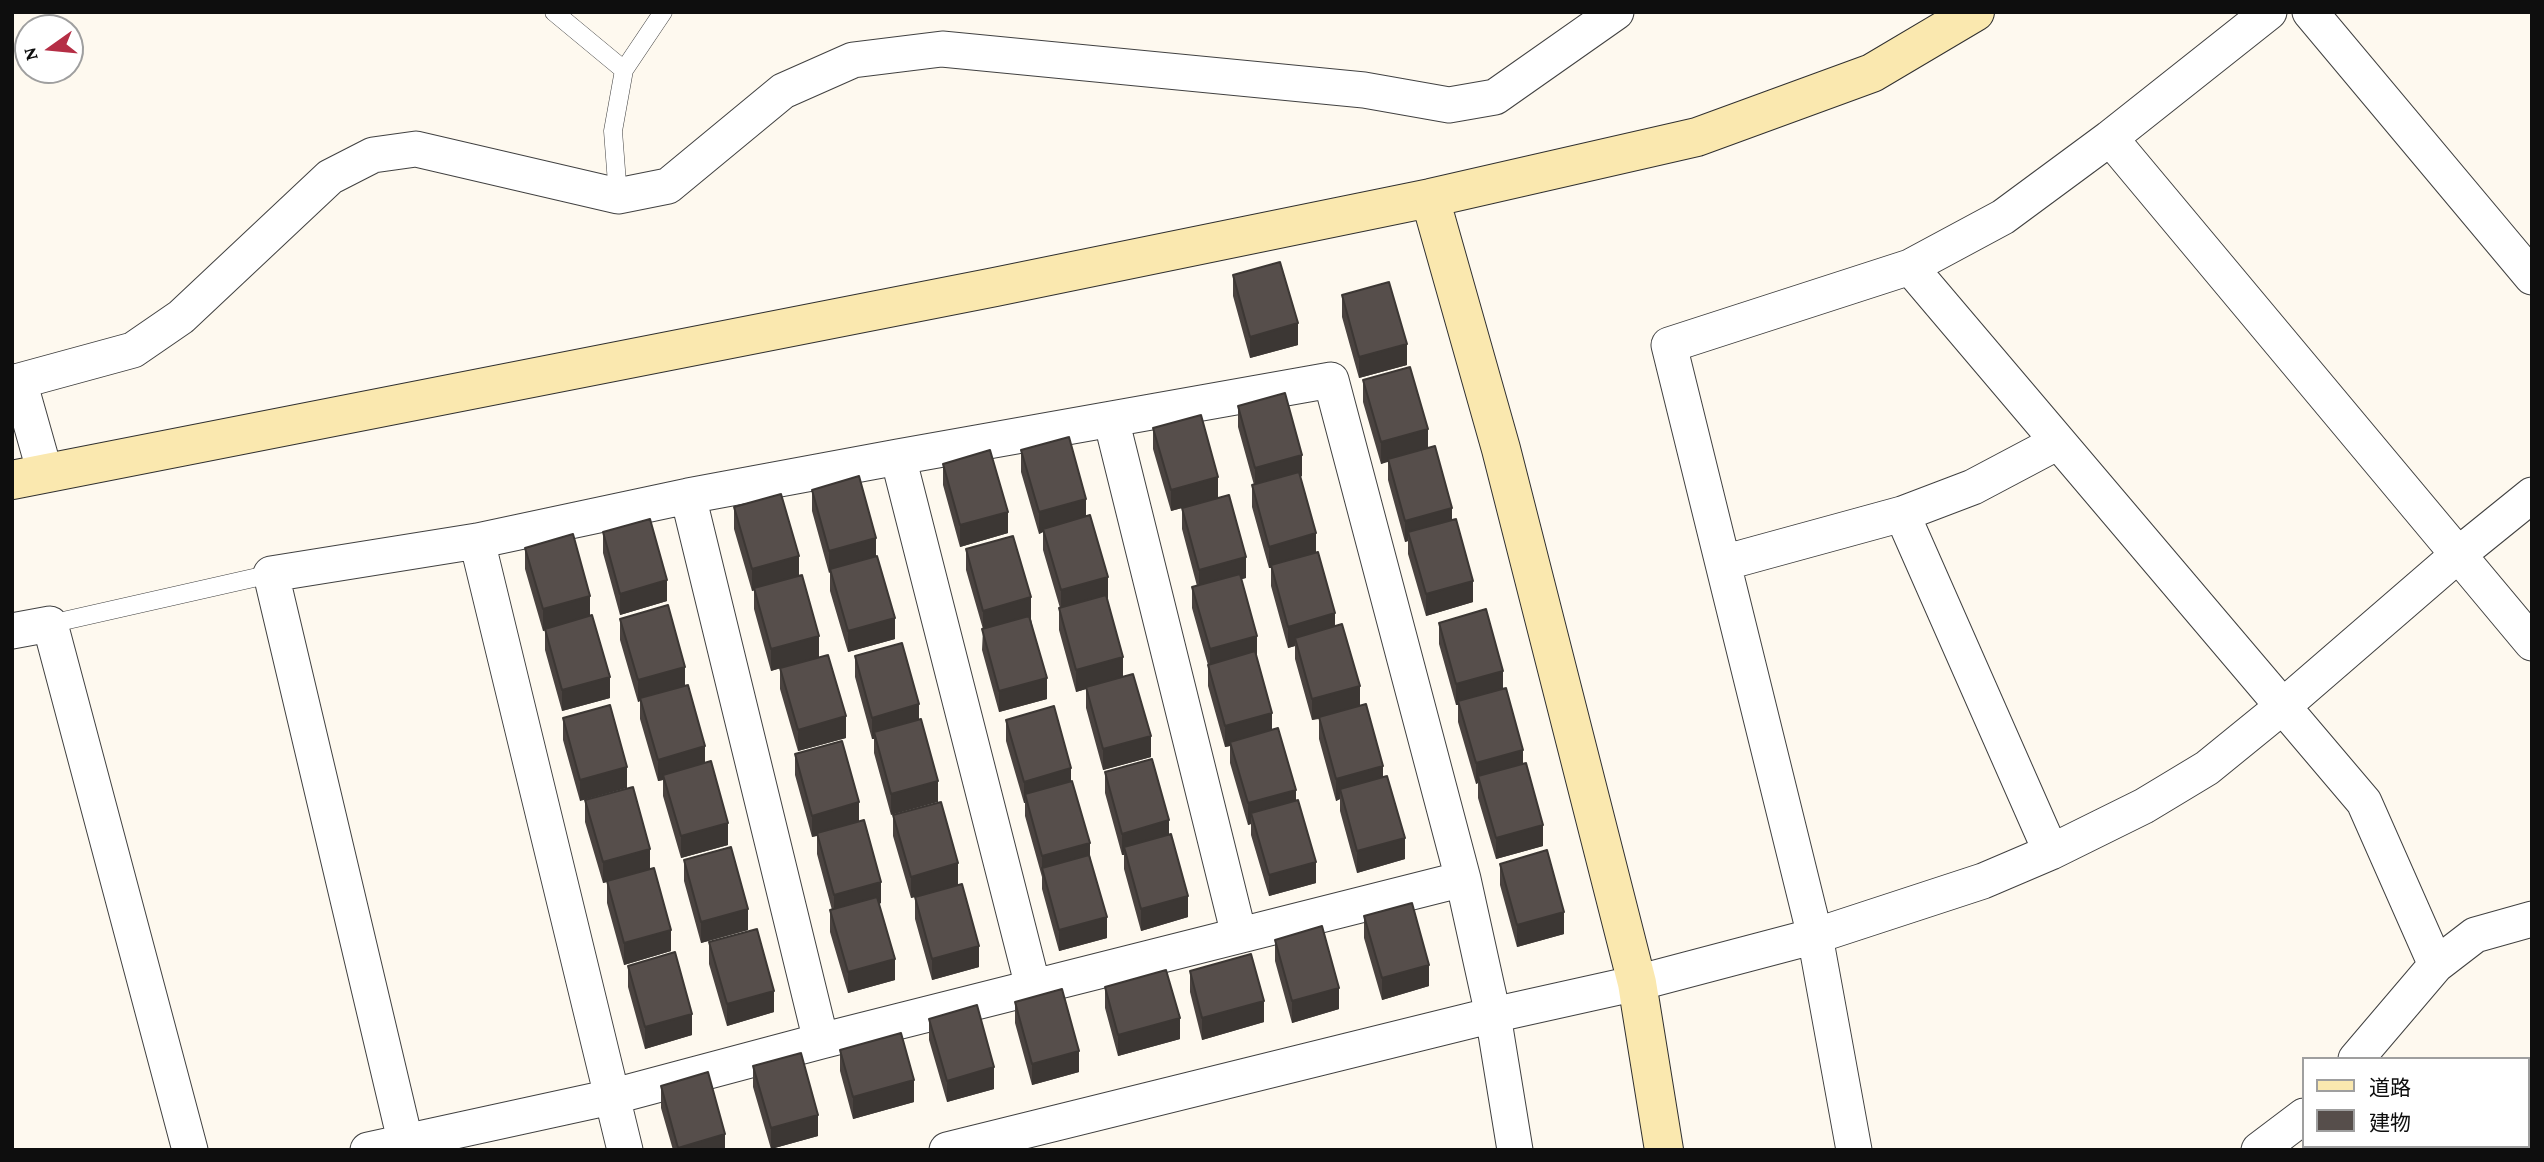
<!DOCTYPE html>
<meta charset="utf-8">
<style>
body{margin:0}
#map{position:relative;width:2544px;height:1162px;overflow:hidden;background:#fef9ef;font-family:"Crimson Pro","Noto Sans JP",serif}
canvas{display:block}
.frame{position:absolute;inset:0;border:14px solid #0e0e0e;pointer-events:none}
.legend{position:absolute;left:2302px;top:1057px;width:228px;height:91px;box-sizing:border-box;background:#fff;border:2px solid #9f9f9f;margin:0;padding:9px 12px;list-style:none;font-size:21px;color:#0e0e0e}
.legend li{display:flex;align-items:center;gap:14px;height:35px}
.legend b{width:35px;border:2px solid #9f9f9f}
.north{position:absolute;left:14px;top:14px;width:70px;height:70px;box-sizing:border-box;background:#fff;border:2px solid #9f9f9f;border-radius:50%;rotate:255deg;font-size:19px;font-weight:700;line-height:28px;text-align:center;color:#0e0e0e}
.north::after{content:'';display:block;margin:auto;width:24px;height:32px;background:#b52e45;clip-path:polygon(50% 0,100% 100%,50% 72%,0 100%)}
</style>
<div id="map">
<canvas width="2544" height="1162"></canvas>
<div class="frame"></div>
<ul class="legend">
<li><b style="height:9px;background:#fae8af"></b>道路</li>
<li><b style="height:19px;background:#564e4b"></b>建物</li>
</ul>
<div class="north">N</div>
</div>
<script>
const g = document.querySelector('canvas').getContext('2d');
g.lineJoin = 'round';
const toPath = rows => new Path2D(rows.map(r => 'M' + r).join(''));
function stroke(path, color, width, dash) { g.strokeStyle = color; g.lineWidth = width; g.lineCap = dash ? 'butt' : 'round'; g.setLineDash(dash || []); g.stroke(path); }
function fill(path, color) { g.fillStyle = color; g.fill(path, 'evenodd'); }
const lane = toPath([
 [554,12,624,70],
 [618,196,613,131,624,70,663,12],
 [50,624,271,574]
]);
const street = toPath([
 [2310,12,2532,277],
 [2110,138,2532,643],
 [1910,267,2364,802,2436,965],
 [19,381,45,473],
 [12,383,133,350,181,317,330,177,373,155,416,149,618,196,668,186,783,91,853,60,942,49,1364,90,1449,105,1495,97,1616,12],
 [1111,419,1239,935],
 [898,457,1033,987],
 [688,496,821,1041],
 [1902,514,2051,852],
 [477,541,625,1150],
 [1723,563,1902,514,1973,487,2058,442],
 [12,631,50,624,190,1150],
 [2356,1059,2436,965,2475,935,2532,919],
 [405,1140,271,574,477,541,688,496,898,457,1331,380,1463,879,1493,1015,1515,1150],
 [368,1150,611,1097,821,1041,1463,879],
 [947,1150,1493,1015,1637,983,1815,936,1983,881,2051,852,2144,806,2207,768,2282,707,2459,554,2532,495],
 [1854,1150,1815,936,1669,345,1910,267,2003,217,2110,138,2269,12],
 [2259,1150,2304,1116]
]);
const secondary = toPath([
 [1430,198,1501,449,1637,983,1664,1150],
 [12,480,995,287,1430,198,1697,137,1872,73,1975,12]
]);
stroke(lane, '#414141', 19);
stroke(street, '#414141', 37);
stroke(secondary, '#303030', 40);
stroke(lane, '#fff', 18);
stroke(street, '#fff', 35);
stroke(secondary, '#fae8af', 38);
fill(toPath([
 [1233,275,1298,345,1250,358,1233,296],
 [1342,295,1407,365,1359,378,1342,317],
 [1363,380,1428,448,1452,520,1473,602,1426,616,1408,554,1408,541,1405,542,1388,480,1388,461,1381,464,1363,402],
 [1238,406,1302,476,1300,477,1316,552,1335,626,1360,706,1383,777,1405,859,1357,873,1340,811,1340,799,1336,801,1319,739,1319,719,1312,720,1295,659,1295,646,1288,648,1271,586,1271,568,1269,568,1252,507,1252,485,1254,485,1238,427],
 [1153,428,1218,498,1246,578,1241,579,1272,730,1296,801,1316,883,1269,896,1251,835,1251,824,1248,825,1230,763,1230,746,1225,747,1208,686,1208,665,1192,608,1192,587,1197,586,1182,529,1182,508,1171,511,1153,449],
 [1021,450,1086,517,1108,598,1107,599,1123,677,1151,757,1103,770,1086,708,1086,689,1076,692,1059,630,1059,608,1060,608,1043,550,1043,532,1039,534,1021,472],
 [943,464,1008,533,960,547,943,485],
 [812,490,876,556,895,639,848,652,830,591,830,572,829,573,812,511],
 [734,507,799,575,819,657,846,738,798,751,780,689,780,668,771,671,754,609,754,590,752,591,734,529],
 [603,532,667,601,620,615,603,553],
 [525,548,590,616,610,698,562,711,545,650,545,630,543,631,525,569],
 [966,549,1031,619,1047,699,999,712,982,650,983,629,966,570],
 [620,619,685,685,705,763,728,845,681,858,663,796,663,780,658,781,640,719,640,701,638,702,620,640],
 [1439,623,1503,688,1543,846,1496,859,1478,798,1478,783,1476,784,1458,722,1458,705,1456,705,1439,644],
 [902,643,891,815,874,753,874,739,872,739,855,677,855,656],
 [563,718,627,767,580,801,563,740],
 [1006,720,1071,781,1090,856,1107,938,1059,951,1042,889,1042,877,1025,816,1025,803,1024,803,1006,741],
 [795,754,859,821,881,903,879,904,895,980,848,993,830,932,830,910,832,910,817,854,817,836,812,837,795,775],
 [1105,772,1169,835,1188,917,1141,931,1124,869,1124,855,1122,855,1105,793],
 [585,800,650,869,671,951,624,965,607,903,607,882,603,883,585,822],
 [893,815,958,885,911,898,893,836],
 [684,860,748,930,701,943,684,881],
 [1500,864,1564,934,1517,947,1500,885],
 [915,897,979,967,932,980,915,919],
 [1364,916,1429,986,1382,1000,1364,938],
 [1275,940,1339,1009,1292,1023,1275,961],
 [709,942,774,1012,727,1026,709,964],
 [628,966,692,1035,645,1049,628,987],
 [1190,971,1264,1022,1202,1040,1190,992],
 [1105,987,1180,1039,1118,1056,1105,1008],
 [1015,1002,1079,1072,1032,1085,1015,1023],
 [929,1019,994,1089,947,1102,929,1040],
 [840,1050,914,1102,853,1119,840,1071],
 [753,1066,818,1136,771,1149,753,1087],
 [661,1086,725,1150,673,1150,661,1108]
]), '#4a4340');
fill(toPath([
 [1298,323,1298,345,1250,358,1250,337],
 [1407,344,1407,365,1359,378,1359,357],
 [1428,429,1428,450,1381,464,1381,442],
 [1302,455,1302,476,1255,489,1255,468],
 [1218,477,1218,498,1171,511,1171,490],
 [1086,499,1086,520,1043,529,1043,532,1039,534,1039,512],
 [1452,508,1452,529,1408,532,1408,541,1405,542,1405,521],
 [1008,512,1008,533,960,547,960,525],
 [1316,533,1316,555,1271,565,1271,568,1269,568,1269,547],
 [876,538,876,560,830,569,830,572,829,573,829,551],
 [799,556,799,577,752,591,752,569],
 [1246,557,1246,578,1199,591,1199,570],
 [1108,577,1108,598,1061,612,1061,590],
 [667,580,667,601,620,615,620,594],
 [1473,581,1473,602,1426,616,1426,594],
 [590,596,590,618,543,631,543,609],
 [1031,597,1031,619,983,632,983,611],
 [1335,613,1335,635,1295,638,1295,646,1288,648,1288,627],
 [895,618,895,639,848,652,848,631],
 [819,636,819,657,771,671,771,649],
 [1257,636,1257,657,1210,670,1210,649],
 [1123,657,1123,678,1076,692,1076,670],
 [685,667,685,689,640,698,640,701,638,702,638,680],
 [1503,671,1503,692,1458,701,1458,705,1456,705,1456,684],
 [610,677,610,698,562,711,562,690],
 [1047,678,1047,699,999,712,999,691],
 [1360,686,1360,707,1312,720,1312,699],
 [919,704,919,726,874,732,874,739,872,739,872,718],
 [1272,713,1272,734,1230,742,1230,746,1225,747,1225,726],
 [846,716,846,738,798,751,798,730],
 [1151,736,1151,757,1103,770,1103,749],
 [705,746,705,767,663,775,663,780,658,781,658,760],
 [1523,750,1523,771,1478,776,1478,783,1476,784,1476,763],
 [1383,766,1383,787,1340,789,1340,799,1336,801,1336,779],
 [627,767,627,788,580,801,580,780],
 [1071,768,1071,789,1025,794,1025,803,1024,803,1024,782],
 [938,781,938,802,891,815,891,794],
 [1296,790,1296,811,1251,813,1251,824,1248,825,1248,803],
 [859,802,859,824,812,837,812,816],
 [1169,820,1169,841,1124,847,1124,855,1122,855,1122,834],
 [728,823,728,845,681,858,681,836],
 [1543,825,1543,846,1496,859,1496,838],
 [1405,838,1405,859,1357,873,1357,851],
 [1090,843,1090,864,1042,869,1042,856],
 [650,849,650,870,603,883,603,862],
 [1316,862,1316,883,1269,896,1269,875],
 [958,863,958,885,911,898,911,877],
 [881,882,881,903,834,916,834,895],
 [1188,896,1188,917,1141,931,1141,909],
 [748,909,748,930,701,943,701,922],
 [1564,912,1564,934,1517,947,1517,925],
 [1107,917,1107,938,1059,951,1059,930],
 [671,930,671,951,624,965,624,943],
 [979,946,979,967,932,980,932,959],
 [895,959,895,980,848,993,848,972],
 [1429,965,1429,986,1382,1000,1382,978],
 [1339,988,1339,1009,1292,1023,1292,1001],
 [774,991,774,1012,727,1026,727,1004],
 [1264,1001,1264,1022,1202,1040,1202,1018],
 [692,1014,692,1035,645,1049,645,1027],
 [1180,1018,1180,1039,1118,1056,1118,1035],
 [1079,1051,1079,1072,1032,1085,1032,1064],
 [994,1067,994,1089,947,1102,947,1081],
 [914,1080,914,1102,853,1119,853,1097],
 [818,1115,818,1136,771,1149,771,1128],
 [725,1134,725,1150,678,1150,678,1148]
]), '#3c3734');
const building = toPath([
 [1280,262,1298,323,1250,337,1233,275,1280,262],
 [1389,282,1407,344,1359,357,1342,295,1389,282],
 [1410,367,1428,429,1381,442,1363,380,1410,367],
 [1285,393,1302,455,1255,468,1238,406,1285,393],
 [1201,415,1218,477,1171,490,1153,428,1201,415],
 [1069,437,1086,499,1039,512,1021,450,1069,437],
 [1435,446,1452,508,1405,521,1388,459,1435,446],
 [990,450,1008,512,960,525,943,464,990,450],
 [1299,472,1316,533,1269,547,1252,485,1299,472],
 [859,476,876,538,829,551,812,490,859,476],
 [781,494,799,556,752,569,734,507,781,494],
 [1229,495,1246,557,1199,570,1182,508,1229,495],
 [1090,515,1108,577,1061,590,1043,529,1090,515],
 [650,519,667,580,620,594,603,532,650,519],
 [1456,519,1473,581,1426,594,1408,532,1456,519],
 [573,534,590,596,543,609,525,548,573,534],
 [1013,536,1031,597,983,611,966,549,1013,536],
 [1318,552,1335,613,1288,627,1271,565,1318,552],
 [877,556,895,618,848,631,830,569,877,556],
 [1240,574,1257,636,1210,649,1192,587,1240,574],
 [802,575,819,636,771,649,754,588,802,575],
 [1106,595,1123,657,1076,670,1059,608,1106,595],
 [668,605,685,667,638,680,620,619,668,605],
 [1486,609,1503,671,1456,684,1439,623,1486,609],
 [592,615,610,677,562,690,545,629,592,615],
 [1029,616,1047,678,999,691,982,629,1029,616],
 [1342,624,1360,686,1312,699,1295,638,1342,624],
 [902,643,919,704,872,718,855,656,902,643],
 [1255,651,1272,713,1225,726,1208,665,1255,651],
 [828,655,846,716,798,730,780,668,828,655],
 [1133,674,1151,736,1103,749,1086,687,1133,674],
 [688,685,705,746,658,760,640,698,688,685],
 [1506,688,1523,750,1476,763,1458,701,1506,688],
 [1366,704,1383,766,1336,779,1319,717,1366,704],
 [610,705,627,767,580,780,563,718,610,705],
 [1054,706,1071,768,1024,782,1006,720,1054,706],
 [921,719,938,781,891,794,874,732,921,719],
 [1278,728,1296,790,1248,803,1230,742,1278,728],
 [842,741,859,802,812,816,795,754,842,741],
 [1152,759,1169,820,1122,834,1105,772,1152,759],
 [711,761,728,823,681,836,663,775,711,761],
 [1526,763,1543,825,1496,838,1478,776,1526,763],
 [1387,776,1405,838,1357,851,1340,789,1387,776],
 [1072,781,1090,843,1042,856,1025,794,1072,781],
 [633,787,650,849,603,862,585,800,633,787],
 [1298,800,1316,862,1269,875,1251,813,1298,800],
 [941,802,958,863,911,877,893,815,941,802],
 [864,820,881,882,834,895,817,833,864,820],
 [1171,834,1188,896,1141,909,1124,847,1171,834],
 [731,847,748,909,701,922,684,860,731,847],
 [1547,850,1564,912,1517,925,1500,864,1547,850],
 [1089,855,1107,917,1059,930,1042,868,1089,855],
 [654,868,671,930,624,943,607,881,654,868],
 [962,884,979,946,932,959,915,897,962,884],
 [877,897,895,959,848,972,830,910,877,897],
 [1412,903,1429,965,1382,978,1364,916,1412,903],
 [1322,926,1339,988,1292,1001,1275,940,1322,926],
 [757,929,774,991,727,1004,709,942,757,929],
 [675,952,692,1014,645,1027,628,966,675,952],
 [1251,954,1264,1001,1202,1018,1190,971,1251,954],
 [1166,970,1180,1018,1118,1035,1105,987,1166,970],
 [1062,989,1079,1051,1032,1064,1015,1002,1062,989],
 [977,1005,994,1067,947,1081,929,1019,977,1005],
 [901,1033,914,1080,853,1097,840,1050,901,1033],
 [801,1053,818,1115,771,1128,753,1066,801,1053],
 [708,1072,725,1134,678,1148,661,1086,708,1072]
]);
fill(building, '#564e4b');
stroke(building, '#3c3734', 2);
</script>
